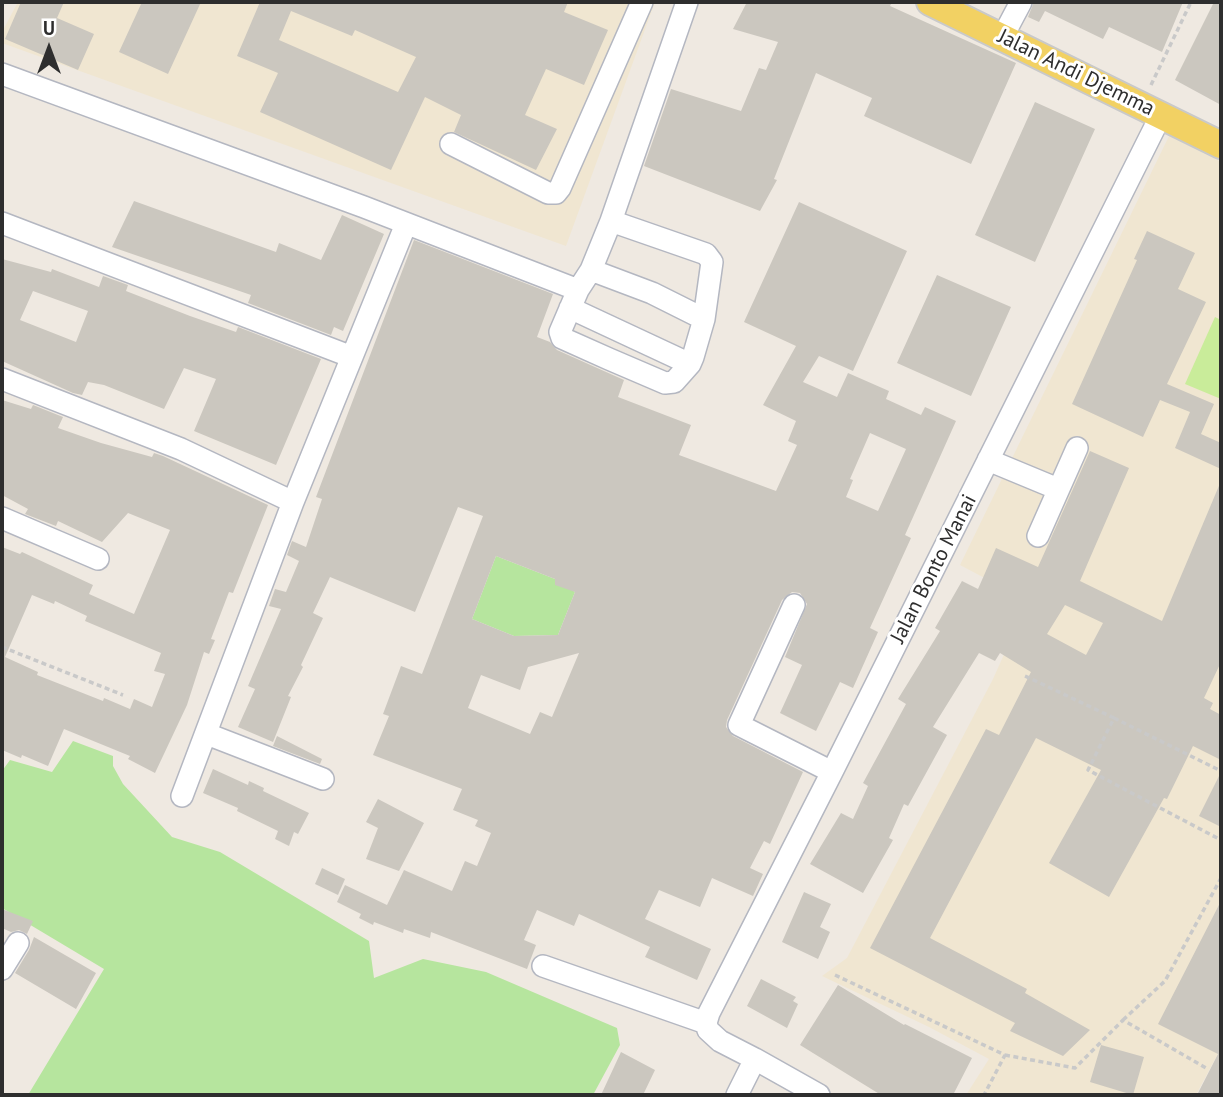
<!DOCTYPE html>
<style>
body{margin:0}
#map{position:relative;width:1223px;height:1097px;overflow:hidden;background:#efe9e1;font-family:"PT Sans",sans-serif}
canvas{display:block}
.frame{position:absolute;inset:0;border:4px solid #2e2e2e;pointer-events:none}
.north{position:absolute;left:14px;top:14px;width:70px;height:70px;-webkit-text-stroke:5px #fff;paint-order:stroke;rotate:0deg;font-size:19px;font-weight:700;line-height:28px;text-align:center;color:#2e2e2e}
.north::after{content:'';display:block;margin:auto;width:24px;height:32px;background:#2e2e2e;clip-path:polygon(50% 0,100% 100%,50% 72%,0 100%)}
</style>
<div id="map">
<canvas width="1223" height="1097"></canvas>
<div class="frame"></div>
<div class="north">U</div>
</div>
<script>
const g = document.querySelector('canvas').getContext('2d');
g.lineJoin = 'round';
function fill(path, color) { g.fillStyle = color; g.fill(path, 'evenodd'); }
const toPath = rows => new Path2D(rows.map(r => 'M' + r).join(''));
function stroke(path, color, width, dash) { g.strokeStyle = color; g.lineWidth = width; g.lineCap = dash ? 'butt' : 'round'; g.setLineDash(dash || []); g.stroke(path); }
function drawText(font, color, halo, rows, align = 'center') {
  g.font = font + ' "PT Sans",sans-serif'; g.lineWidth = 6; g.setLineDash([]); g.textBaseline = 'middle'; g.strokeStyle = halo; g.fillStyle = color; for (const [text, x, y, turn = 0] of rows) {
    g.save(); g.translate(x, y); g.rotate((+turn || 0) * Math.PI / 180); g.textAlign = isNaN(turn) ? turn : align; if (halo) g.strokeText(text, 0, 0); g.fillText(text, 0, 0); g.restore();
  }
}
fill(toPath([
 [18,2,655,2,566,246,2,43,2,32],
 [1170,134,1221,162,1221,1048,1196,1095,966,1095,989,1059,929,1027,822,976,847,958,993,679,1028,601,960,565]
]), '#f0e6d1');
fill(toPath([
 [496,556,555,579,575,592,558,635,514,636,472,619],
 [73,741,113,756,113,766,123,784,172,837,220,852,369,941,374,978,423,959,486,972,617,1028,620,1045,593,1095,28,1095,104,969,2,908,2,771,10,760,52,772]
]), '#b6e59e');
fill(toPath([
 [1215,317,1221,320,1221,399,1185,384]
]), '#c9ec9a');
fill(toPath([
 [21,2,64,2,57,18,94,34,78,70,5,39],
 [142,2,201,2,168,74,119,52],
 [260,2,568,2,564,12,608,30,584,85,546,69,525,115,557,129,536,170,454,132,461,115,425,97,391,170,260,112,278,73,237,56],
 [291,11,352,36,355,30,416,57,398,92,279,40],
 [747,2,892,2,890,6,1016,63,971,164,864,116,872,98,816,73,774,179,777,180,760,211,644,166,671,89,741,111,759,68,766,70,778,42,733,29],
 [1034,2,1183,2,1162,52,1109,27,1103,39,1045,11,1039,22,1028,17],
 [1214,2,1221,2,1221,105,1175,80],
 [1035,102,1095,129,1035,262,975,235],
 [134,201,276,252,279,243,321,260,342,215,384,234,343,331,334,327,331,335,248,303,251,295,112,247],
 [799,202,907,251,853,371,819,356,803,382,837,397,848,373,889,391,886,399,921,415,925,407,956,421,905,535,911,538,870,628,878,632,853,688,840,682,816,731,780,713,802,665,785,657,807,604,800,593,792,592,782,600,727,720,726,727,733,736,803,772,770,844,764,841,750,868,763,874,753,896,712,878,700,907,659,890,645,919,711,949,697,980,645,957,650,947,579,914,574,926,537,910,524,940,536,945,527,969,431,932,430,938,404,929,403,933,374,922,373,925,359,918,361,914,337,902,345,885,387,905,404,870,452,891,465,861,477,866,491,833,475,826,478,820,453,810,462,789,373,755,389,716,383,714,401,666,422,674,483,516,458,507,415,612,330,577,313,613,323,618,301,665,303,667,288,696,291,697,273,742,238,727,255,689,248,686,281,609,269,606,275,589,286,592,299,561,287,555,292,541,306,547,322,499,316,497,414,240,553,294,537,337,550,342,557,350,624,380,618,397,691,425,679,455,776,491,797,445,788,441,796,421,763,405,796,346,744,322],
 [870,433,906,449,878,511,846,497,853,480,850,479],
 [496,556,555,579,555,585,575,592,558,635,514,636,472,619],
 [579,653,552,717,540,712,530,734,468,708,481,675,520,690,528,667],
 [1147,231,1195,253,1178,289,1206,302,1167,384,1214,404,1201,434,1221,443,1221,469,1175,448,1190,412,1160,400,1143,437,1072,404,1137,260,1134,259],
 [2,259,51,272,52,269,99,287,103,276,128,285,126,291,190,316,236,332,238,327,321,359,276,465,194,431,216,379,184,368,164,409,104,385,88,382,82,395,73,393,2,361],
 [33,291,88,311,76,342,20,320],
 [937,275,1011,307,971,396,897,363],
 [2,400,31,409,33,405,63,417,58,428,101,443,152,457,154,453,163,456,268,505,233,593,229,592,211,639,215,640,209,654,204,652,187,705,155,773,128,759,130,756,64,729,48,766,22,755,21,758,2,750,2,547,20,554,22,552,93,585,89,594,134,614,170,530,128,513,102,542,58,521,56,526,25,514,28,509,2,495],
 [32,595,54,604,55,601,87,616,85,621,161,653,154,671,165,674,152,707,134,699,130,709,104,698,103,701,37,675,38,672,5,657],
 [1090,451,1129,468,1080,581,1162,621,1221,481,1221,662,1204,698,1213,703,1210,709,1221,715,1221,760,1193,746,1167,799,1164,798,1109,897,1049,863,1101,770,1036,738,930,938,1027,989,1025,993,1090,1030,1063,1056,1010,1031,1015,1023,870,948,986,729,999,735,1031,672,1000,653,995,661,979,653,933,727,947,735,908,806,904,804,889,838,893,840,863,893,810,864,841,813,853,819,868,786,863,783,906,704,898,699,940,631,935,628,962,581,978,589,996,548,1038,567],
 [1065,605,1103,623,1086,655,1047,634],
 [277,736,322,759,320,764,273,746],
 [213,769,248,785,249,781,264,788,263,791,309,813,298,834,294,832,289,846,275,839,278,831,237,811,238,808,203,793],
 [1221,772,1221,827,1199,816],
 [378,799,424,823,399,871,366,859,378,828,366,822],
 [322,868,345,879,338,895,315,884],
 [804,892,831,904,820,927,830,932,818,959,782,942],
 [1221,901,1221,1095,1197,1095,1218,1054,1158,1024],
 [2,909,33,921,27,934,19,930,11,932,2,928],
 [34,937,96,973,76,1009,15,973,29,950],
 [761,979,796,997,793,1001,798,1004,787,1028,747,1006],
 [838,985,904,1025,905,1024,972,1058,953,1095,881,1095,800,1045],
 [1101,1045,1144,1057,1133,1095,1090,1082],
 [621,1052,655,1070,643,1095,601,1095]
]), '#cbc7bf');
const minor = toPath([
 [1003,36,1021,2],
 [2,74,364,207,578,290],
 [451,144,548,193,556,193,560,188,642,2],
 [611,221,706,254,712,262,704,319,693,357,690,364,674,382,665,383,609,359,562,338,560,332,578,290,591,270,611,221,687,2],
 [2,223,352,357],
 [591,270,652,293,704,319],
 [570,308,690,364],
 [2,379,181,449,293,502],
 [988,460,1058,489],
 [2,518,98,559],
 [1038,536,1077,448],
 [794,605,739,725,832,772],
 [207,734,323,779],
 [182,796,293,502,406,224],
 [543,966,706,1023,708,1030,720,1041,755,1059,737,1095],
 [2,969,18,943],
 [706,1023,709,1013,832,772,1161,115],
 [755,1059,819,1095]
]);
const major = toPath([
 [930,2,1221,145]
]);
stroke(minor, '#b4b7c1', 24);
stroke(major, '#c9c9c9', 30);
stroke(toPath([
 [1151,85,1191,2],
 [2,647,123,695],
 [1025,676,1114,718,1088,770,1221,840],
 [1114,718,1221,771],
 [835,975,1005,1055,984,1095],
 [1123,1020,1165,981,1221,878],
 [1005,1055,1075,1068,1123,1020,1206,1068]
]), '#c9c9c9', 3.5, [5, 3.5]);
stroke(minor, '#fff', 21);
stroke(major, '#f2d163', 26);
drawText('21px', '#2e2e2e', '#fff', [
 ["Jalan Andi Djemma",1076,73,26],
 ["Jalan Bonto Manai",934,569,-63]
]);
</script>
